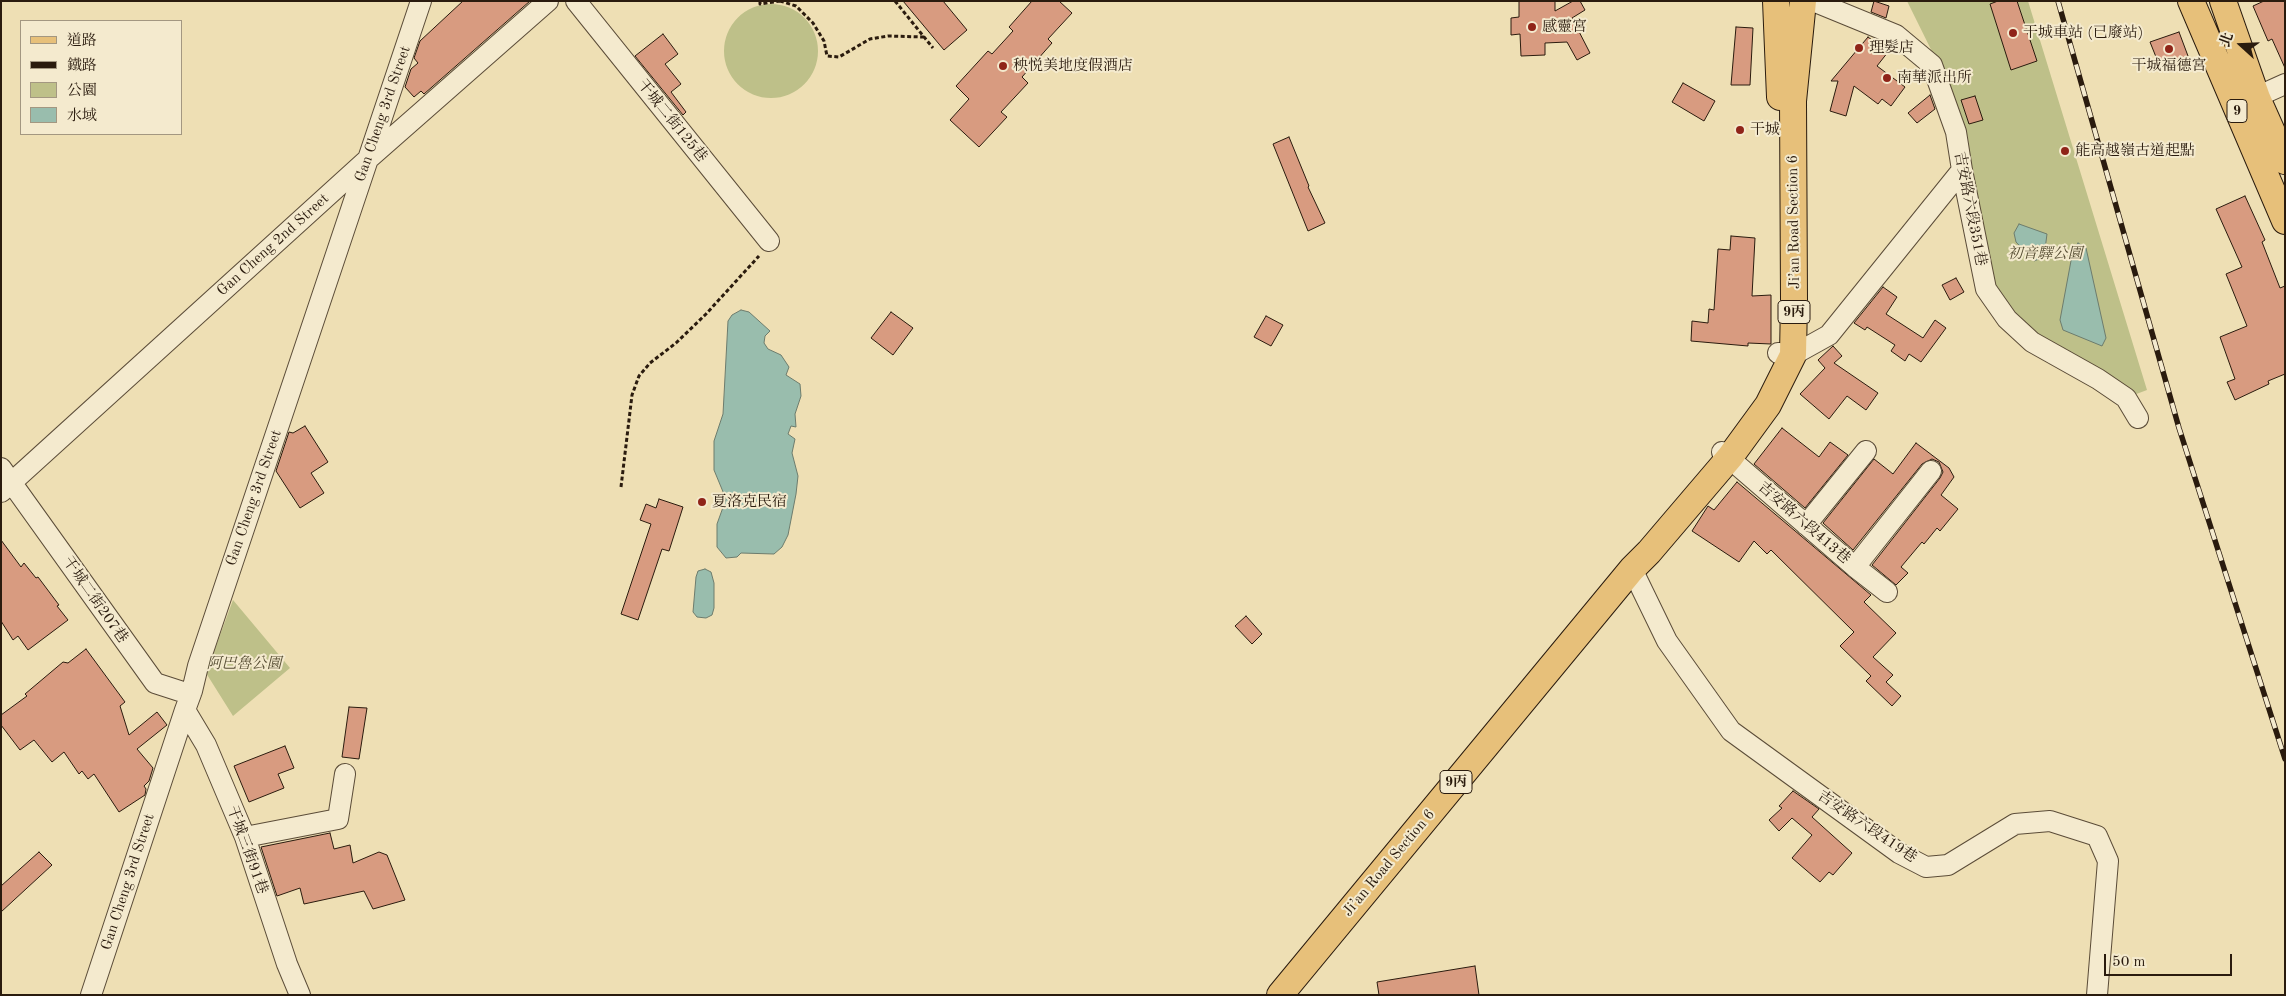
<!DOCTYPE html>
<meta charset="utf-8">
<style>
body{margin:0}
#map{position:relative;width:2286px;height:996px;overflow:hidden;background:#eedfb4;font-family:"Old Standard TT","Noto Serif TC",serif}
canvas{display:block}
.frame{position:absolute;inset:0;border:2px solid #2a1b0e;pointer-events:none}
.legend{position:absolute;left:20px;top:20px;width:162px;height:115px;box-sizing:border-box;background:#f4eace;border:1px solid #a39781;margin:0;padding:6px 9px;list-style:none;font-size:15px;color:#2a1b0e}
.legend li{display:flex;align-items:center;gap:10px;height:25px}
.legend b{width:25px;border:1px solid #a39781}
.north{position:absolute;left:2216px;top:20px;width:50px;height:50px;-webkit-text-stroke:4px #f4eace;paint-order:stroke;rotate:290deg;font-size:14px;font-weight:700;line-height:20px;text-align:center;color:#2a1b0e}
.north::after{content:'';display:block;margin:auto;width:18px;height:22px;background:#2a1b0e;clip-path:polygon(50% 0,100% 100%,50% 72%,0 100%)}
.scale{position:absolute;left:2104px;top:954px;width:128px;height:22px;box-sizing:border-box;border:2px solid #2a1b0e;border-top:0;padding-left:6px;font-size:15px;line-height:18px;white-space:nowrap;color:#2a1b0e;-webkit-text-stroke:4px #f4eace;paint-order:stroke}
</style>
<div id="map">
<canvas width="2286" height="996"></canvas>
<div class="frame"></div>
<ul class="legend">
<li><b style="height:6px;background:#e7c07a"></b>道路</li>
<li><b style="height:6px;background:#2a1b0e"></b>鐵路</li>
<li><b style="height:14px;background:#bec089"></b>公園</li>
<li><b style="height:14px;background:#99bdad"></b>水域</li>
</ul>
<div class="north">北</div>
<div class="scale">50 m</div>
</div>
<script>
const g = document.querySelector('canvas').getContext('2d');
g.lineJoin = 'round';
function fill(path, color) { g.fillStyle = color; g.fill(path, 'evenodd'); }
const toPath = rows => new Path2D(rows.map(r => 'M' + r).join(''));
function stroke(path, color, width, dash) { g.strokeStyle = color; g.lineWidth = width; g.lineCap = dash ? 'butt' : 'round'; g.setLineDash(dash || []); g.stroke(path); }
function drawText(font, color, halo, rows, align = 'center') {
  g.font = font + ' "Old Standard TT","Noto Serif TC",serif'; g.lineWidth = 4; g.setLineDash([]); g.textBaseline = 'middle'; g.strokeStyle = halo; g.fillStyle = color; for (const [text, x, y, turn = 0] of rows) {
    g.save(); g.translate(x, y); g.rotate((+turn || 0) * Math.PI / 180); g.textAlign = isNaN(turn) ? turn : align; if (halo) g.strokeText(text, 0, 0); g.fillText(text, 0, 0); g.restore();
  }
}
fill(toPath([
 [1907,1,2028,1,2147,390,2131,396,2042,337,2016,314,1994,288,1971,187,1968,138,1953,94],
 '724 51a47 47 0 1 1 94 0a47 47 0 1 1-94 0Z',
 [233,600,290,668,233,716,206,673]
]), '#bec089');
const water = toPath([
 [2019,224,2047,234,2044,257,2034,261,2016,242,2014,233,2019,224],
 [2078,243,2086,248,2106,338,2102,346,2063,330,2060,320,2073,250,2078,243],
 [741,310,749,312,770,331,765,336,764,343,768,349,781,355,789,367,786,375,800,384,801,396,795,414,796,427,791,426,788,434,795,439,792,453,798,476,796,494,788,535,782,547,774,554,741,553,737,557,726,558,717,547,717,524,726,499,714,470,714,441,723,414,728,321,732,315,741,310],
 [705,569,711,572,714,583,714,608,712,615,706,618,697,617,693,612,696,577,698,571,705,569]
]);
fill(water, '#99bdad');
stroke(water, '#6d7c6d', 1);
const building = toPath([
 [463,1,530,1,424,94,421,91,414,97,405,87,411,69,418,63,414,58,420,41,463,1],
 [903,1,943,1,967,30,944,50,903,1],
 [1032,1,1059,1,1072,13,1048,39,1052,43,1022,77,1028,83,1001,112,1007,117,979,147,950,120,969,99,956,86,988,51,992,54,1013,31,1009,27,1032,1],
 [1519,1,1555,1,1555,11,1573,1,1580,1,1585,10,1572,18,1590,53,1577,60,1567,42,1545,43,1545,55,1521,56,1520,34,1511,35,1511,18,1519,17,1519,1],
 [1874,1,1889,6,1886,18,1871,12,1874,1],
 [1998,1,2017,1,2037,61,2011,70,1990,4,1998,1],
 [2264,1,2285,1,2285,68,2272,39,2268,41,2253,6,2264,1],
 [1736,27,1753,28,1750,85,1731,85,1736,27],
 [2179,32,2188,56,2160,67,2150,42,2179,32],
 [663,34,678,54,665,64,681,84,671,92,686,112,683,115,635,56,663,34],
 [1868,37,1888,52,1877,66,1905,87,1891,106,1882,99,1878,104,1854,86,1846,116,1830,111,1838,81,1831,81,1868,37],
 [1683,83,1715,101,1704,121,1672,102,1683,83],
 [1930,95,1935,109,1917,123,1908,113,1930,95],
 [1975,96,1983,120,1969,124,1961,100,1975,96],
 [1289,137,1309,186,1308,187,1325,223,1308,231,1273,144,1289,137],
 [2245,196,2265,240,2262,242,2280,288,2285,286,2285,374,2268,381,2269,384,2235,400,2227,382,2235,379,2220,337,2247,326,2226,274,2242,267,2216,209,2245,196],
 [1731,236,1755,238,1752,296,1771,295,1771,344,1748,343,1748,346,1691,341,1692,321,1708,323,1709,309,1714,310,1718,249,1730,250,1731,236],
 [1956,278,1964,292,1950,300,1942,285,1956,278],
 [1883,287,1897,297,1886,314,1923,338,1935,320,1946,328,1921,362,1909,354,1905,361,1891,351,1895,345,1867,327,1865,330,1854,323,1883,287],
 [891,312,913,328,893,355,871,338,891,312],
 [1266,316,1283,325,1271,346,1254,337,1266,316],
 [1833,346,1842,356,1834,363,1878,393,1866,410,1847,396,1829,419,1800,394,1825,368,1818,360,1833,346],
 [305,426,328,462,311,473,324,493,300,508,276,471,289,432,293,433,305,426],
 [1782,428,1819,457,1830,442,1848,455,1805,508,1754,464,1782,428],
 [1916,443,1949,468,1954,477,1941,495,1958,509,1940,531,1937,528,1924,544,1922,542,1901,567,1908,573,1896,585,1872,565,1940,478,1943,472,1939,462,1932,459,1922,464,1853,550,1823,523,1874,459,1893,474,1916,443],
 [1737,482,1871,595,1864,602,1896,633,1873,657,1893,675,1886,682,1901,696,1892,706,1866,681,1871,676,1840,646,1854,632,1771,550,1767,554,1754,541,1739,562,1692,531,1708,506,1714,510,1737,482],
 [659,499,683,507,669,551,662,549,638,620,621,614,651,524,640,520,646,504,656,508,659,499],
 [1,540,21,567,24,563,36,578,38,577,59,605,57,606,68,620,28,650,18,636,13,640,1,621,1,540],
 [1246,616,1262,634,1252,644,1235,626,1246,616],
 [86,649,125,702,120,706,129,735,157,712,167,725,137,749,153,768,149,781,144,786,146,789,145,795,119,812,94,774,88,779,82,771,79,774,64,752,52,762,34,740,20,750,1,725,1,715,27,696,25,694,63,662,68,663,86,649],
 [349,707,367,708,359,759,342,757,349,707],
 [285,746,294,768,278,774,284,788,249,802,234,766,285,746],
 [1793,791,1819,809,1812,817,1852,853,1833,875,1829,872,1820,882,1792,858,1812,835,1792,818,1779,831,1769,820,1782,808,1779,806,1793,791],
 [330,833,334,849,350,845,353,863,379,852,387,855,405,900,373,909,364,891,304,904,300,888,277,896,261,847,330,833],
 [39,852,52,865,1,912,1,886,39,852],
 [1475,966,1479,995,1379,995,1377,982,1475,966]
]);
fill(building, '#d89b80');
stroke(building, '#2a1b0e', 1);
const minor = toPath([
 [576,1,769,241],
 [1813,1,1896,35,1932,65,1956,132,1962,170,1986,289,2007,319,2032,342,2098,379,2126,398,2138,418],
 [2243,103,2285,84],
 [1778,353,1793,355,1829,335,1962,170],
 [1722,452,1855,567,1887,592],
 [1,468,155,683,189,694,192,691],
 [1,492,367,160,548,1],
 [1806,525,1866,451],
 [1855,567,1931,471],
 [1632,569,1667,641,1731,731,1899,853,1926,867,1948,865,2015,824,2050,821,2097,836,2108,861,2097,995],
 [185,710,206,745,245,837,287,964,300,995],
 [245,837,338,819,345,774],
 [91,995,185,710,192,691,198,666,421,1]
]);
const major = toPath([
 [1776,1,1780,97],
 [2191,1,2285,221],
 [2223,1,2257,98,2285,161],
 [1280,995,1632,569,1649,552,1730,457,1768,405,1793,355,1794,300,1793,101,1803,1]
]);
stroke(minor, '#5b4c38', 22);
stroke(major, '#2a1b0e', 28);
stroke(toPath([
 [760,1,760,4,780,1],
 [780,1,796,6,813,23,824,41,827,56,839,57,870,39,888,36,924,37],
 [895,1,933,48],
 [621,487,632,395,639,376,650,363,676,343,706,314,759,256]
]), '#2a1b0e', 3, [4, 2.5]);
stroke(minor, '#f4eace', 20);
stroke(major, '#e7c07a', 26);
const rail = toPath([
 [2058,1,2179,428,2285,759]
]);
stroke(rail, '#2a1b0e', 5.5);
stroke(rail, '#f4eace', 4, [11]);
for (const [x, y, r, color] of [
 [1532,27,5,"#8f2418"],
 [2013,33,5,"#8f2418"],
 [1859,48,5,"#8f2418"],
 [2169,49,5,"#8f2418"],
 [1003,66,5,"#8f2418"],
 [1887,78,5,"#8f2418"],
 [1740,130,5,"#8f2418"],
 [2065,151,5,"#8f2418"],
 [702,502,5,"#8f2418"]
]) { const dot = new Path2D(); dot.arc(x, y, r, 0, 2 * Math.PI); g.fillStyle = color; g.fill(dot); stroke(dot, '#f4eace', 2); }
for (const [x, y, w] of [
 [2237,111,20],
 [1794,312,32],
 [1456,782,32]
]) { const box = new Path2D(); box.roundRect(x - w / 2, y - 11.5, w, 23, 4); g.fillStyle = '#f4eace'; g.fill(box); stroke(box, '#2a1b0e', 1); }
drawText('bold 14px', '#2a1b0e', null, [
 ["9",2237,111],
 ["9丙",1794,312],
 ["9丙",1456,782]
]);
drawText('15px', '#2a1b0e', '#f4eace', [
 ["感靈宮",1542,27],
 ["干城車站 (已廢站)",2023,33],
 ["理髮店",1869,48],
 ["秧悦美地度假酒店",1013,66],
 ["干城福德宮",2169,66,"center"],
 ["南華派出所",1897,78],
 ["干城",1750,130],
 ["能高越嶺古道起點",2075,151],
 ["夏洛克民宿",712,502]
], 'left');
drawText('15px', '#2a1b0e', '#f4eace', [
 ["Gan Cheng 3rd Street",383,114,-71],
 ["干城二街125巷",672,121,51],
 ["吉安路六段351巷",1970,209,79],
 ["Ji’an Road Section 6",1794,222,-91],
 ["Gan Cheng 2nd Street",273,245,-42],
 ["Gan Cheng 3rd Street",254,498,-71],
 ["吉安路六段413巷",1804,523,41],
 ["干城二街207巷",95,600,55],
 ["吉安路六段419巷",1867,827,34],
 ["干城三街91巷",247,850,70],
 ["Ji’an Road Section 6",1389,863,-50],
 ["Gan Cheng 3rd Street",128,882,-72]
]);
drawText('italic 15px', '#564d33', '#f4eace', [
 ["初音驛公園",2045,254],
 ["阿巴魯公園",244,664]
]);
</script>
